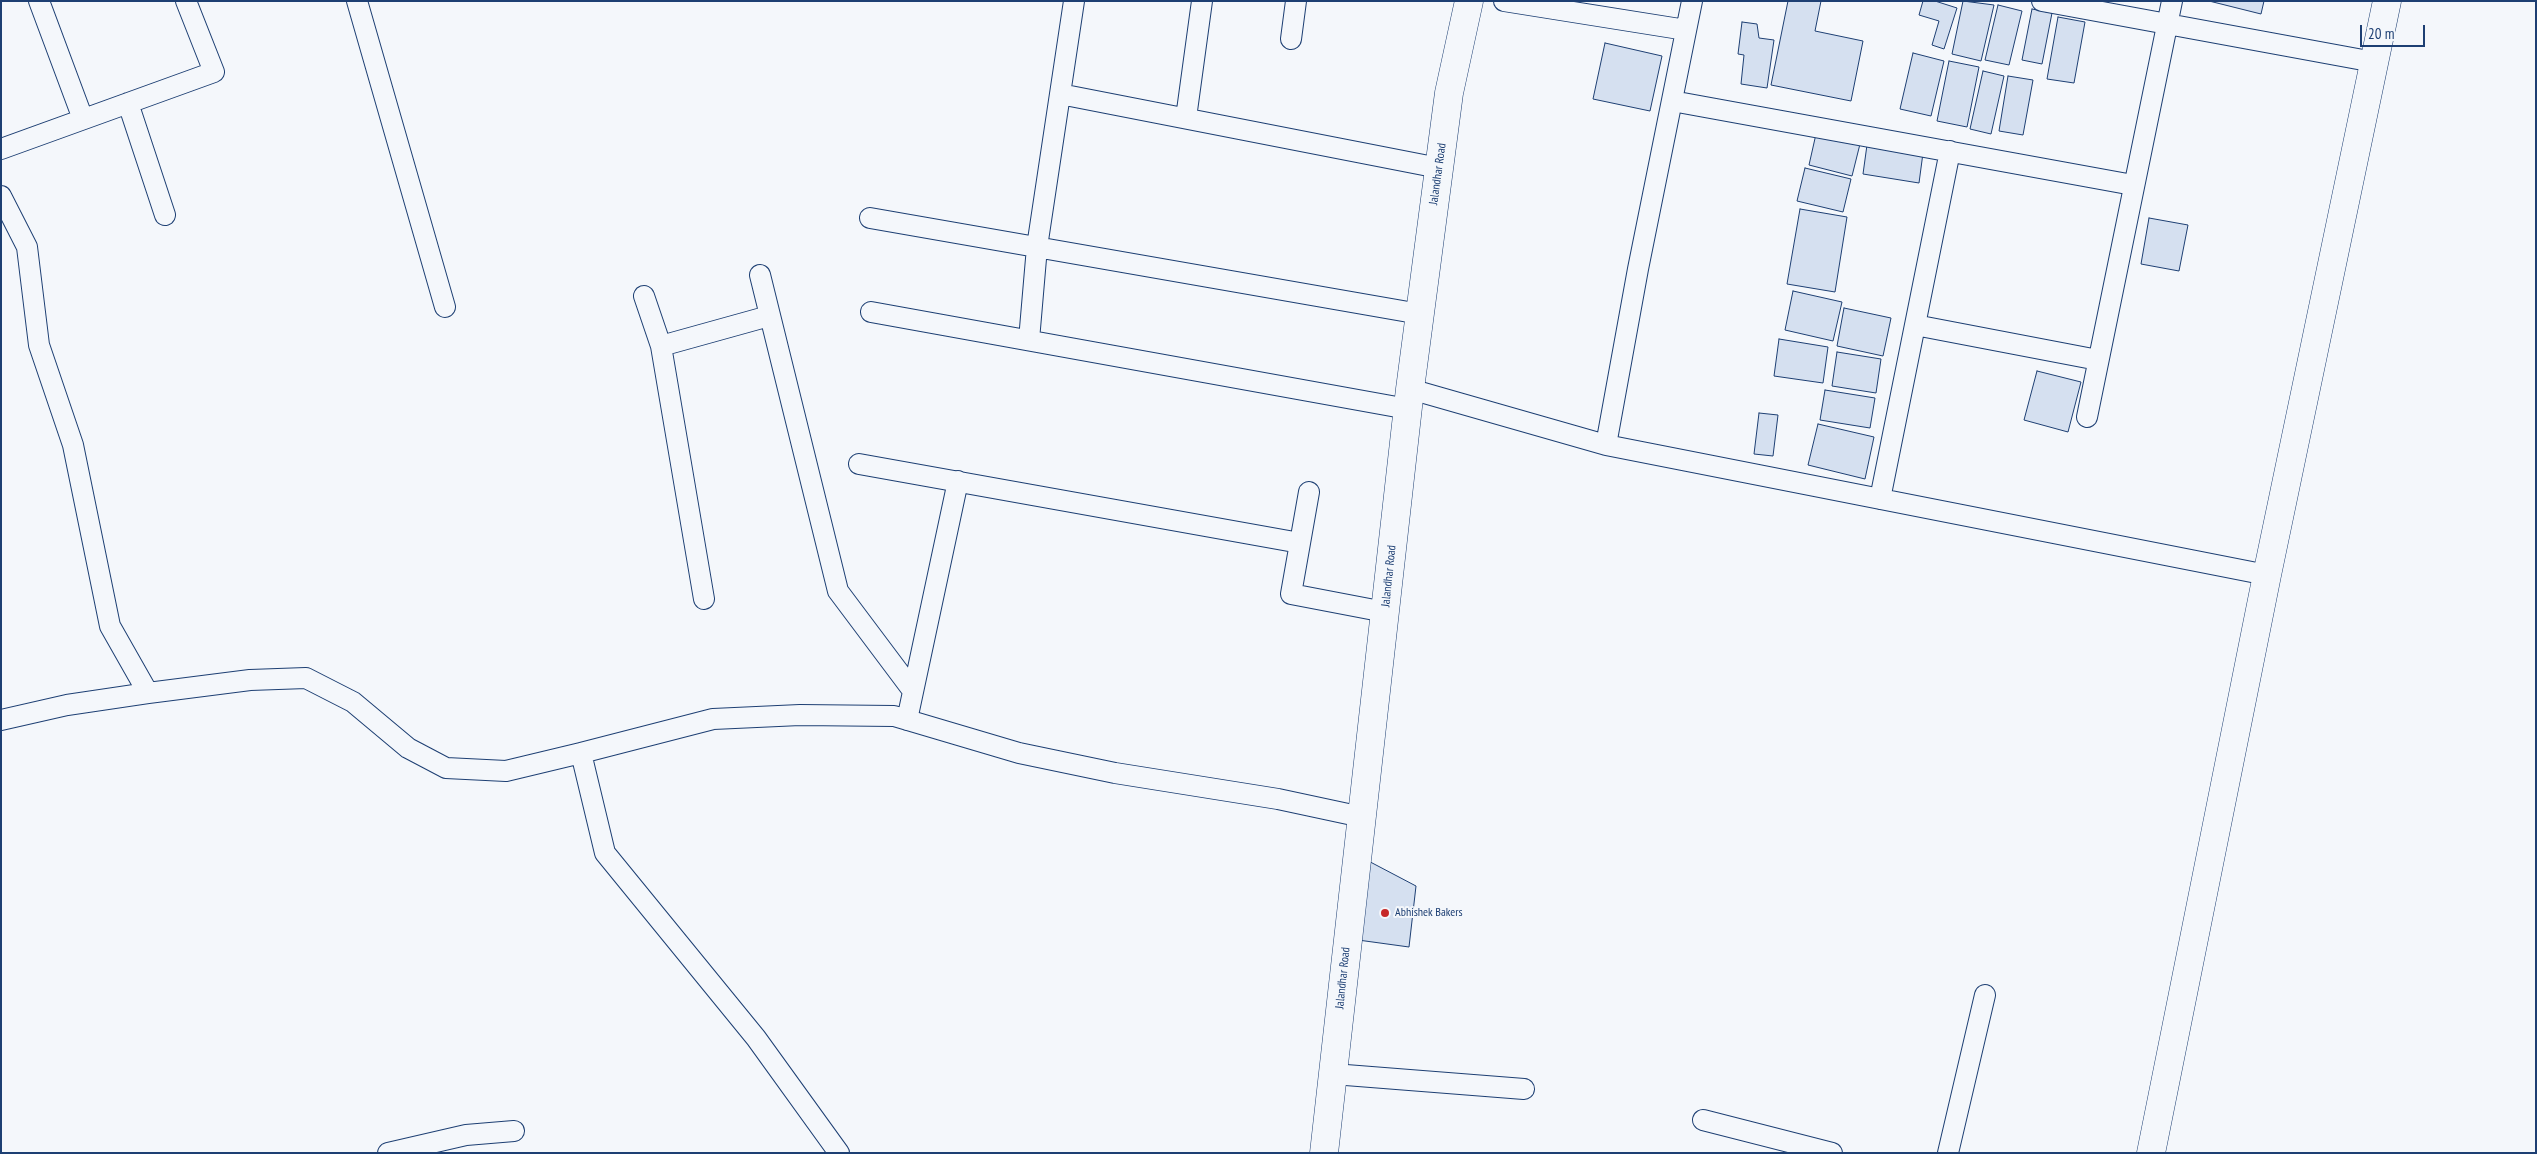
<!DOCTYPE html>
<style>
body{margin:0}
#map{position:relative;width:2537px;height:1154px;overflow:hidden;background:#f4f7fb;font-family:"PT Sans Narrow",sans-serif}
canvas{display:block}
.frame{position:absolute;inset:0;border:2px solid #1d3f73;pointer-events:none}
.scale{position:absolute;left:2360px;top:25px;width:65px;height:22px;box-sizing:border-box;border:2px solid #1d3f73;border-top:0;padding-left:6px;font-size:15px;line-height:18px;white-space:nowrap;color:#1d3f73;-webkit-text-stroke:4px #f4f7fb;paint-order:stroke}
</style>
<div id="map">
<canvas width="2537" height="1154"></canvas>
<div class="frame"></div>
<div class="scale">20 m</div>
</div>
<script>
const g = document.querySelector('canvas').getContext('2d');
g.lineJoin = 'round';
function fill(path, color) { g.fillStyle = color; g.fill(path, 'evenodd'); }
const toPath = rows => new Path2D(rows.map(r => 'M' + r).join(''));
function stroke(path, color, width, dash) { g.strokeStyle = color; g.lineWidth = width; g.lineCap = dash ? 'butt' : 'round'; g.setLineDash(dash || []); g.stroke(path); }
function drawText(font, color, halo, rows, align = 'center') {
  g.font = font + ' "PT Sans Narrow",sans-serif'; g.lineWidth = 4; g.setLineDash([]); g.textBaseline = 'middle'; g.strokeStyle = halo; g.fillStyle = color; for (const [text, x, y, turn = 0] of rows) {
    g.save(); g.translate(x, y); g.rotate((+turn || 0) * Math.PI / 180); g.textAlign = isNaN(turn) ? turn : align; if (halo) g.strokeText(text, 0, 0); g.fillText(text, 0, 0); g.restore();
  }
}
const building = toPath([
 [1788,1,1821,1,1815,31,1863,41,1851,101,1771,85,1788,1],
 [1923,1,1935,1,1957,8,1944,49,1932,45,1939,21,1919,15,1923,1],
 [1963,1,1994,5,1981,61,1952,54,1963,1],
 [2209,1,2264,1,2261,14,2209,1],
 [1998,5,2022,11,2009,65,1985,60,1998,5],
 [2032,9,2052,13,2042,64,2022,60,2032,9],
 [2058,17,2085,22,2074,83,2047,79,2058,17],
 [1742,22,1757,24,1759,38,1774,40,1767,88,1741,84,1744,55,1738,54,1742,22],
 [1605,43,1662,56,1650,111,1593,99,1605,43],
 [1913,53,1944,61,1931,116,1900,109,1913,53],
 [1949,61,1979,67,1967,127,1937,121,1949,61],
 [1983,71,2004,76,1991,134,1970,129,1983,71],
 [2008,76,2033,80,2023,135,1999,131,2008,76],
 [1816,134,1860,144,1852,176,1809,165,1816,134],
 [1867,145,1923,153,1919,183,1863,174,1867,145],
 [1805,168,1851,179,1843,212,1797,201,1805,168],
 [1800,209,1847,217,1835,292,1787,284,1800,209],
 [2149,218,2188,225,2179,271,2141,264,2149,218],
 [1793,291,1842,302,1833,341,1785,330,1793,291],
 [1844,308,1891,318,1883,356,1837,346,1844,308],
 [1779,339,1828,347,1823,383,1774,376,1779,339],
 [1837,352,1881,359,1876,393,1832,386,1837,352],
 [2037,371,2081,382,2068,432,2024,420,2037,371],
 [1825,390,1875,398,1870,428,1820,420,1825,390],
 [1759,413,1778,415,1773,456,1754,454,1759,413],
 [1818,424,1874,437,1865,479,1808,465,1818,424],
 [1357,855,1416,886,1409,947,1358,940,1357,855]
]);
fill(building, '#d5e0f0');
stroke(building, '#1d3f73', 1);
const minor = toPath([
 [39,1,83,119],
 [357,1,445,307],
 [1504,1,1686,30],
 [2042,1,2374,62],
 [1291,39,1296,1],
 [1060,94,1439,168],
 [1672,101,2133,185],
 [128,103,165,215],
 [1186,118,1202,1],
 [1,149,214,72,186,1],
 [1,196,27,247,39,345,73,445,110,626,148,693],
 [870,218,1420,314],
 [760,275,838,591,913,691],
 [644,296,661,346,704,599],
 [871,312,1408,409],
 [1915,325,2098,360],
 [1029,340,1037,247,1074,1],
 [661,346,769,316],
 [1410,389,1606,445,2267,575],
 [2087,417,2172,1],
 [1606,445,1638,269,1692,1],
 [859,464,1300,543],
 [1309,492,1291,594,1385,612],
 [1880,499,1950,151],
 [1,720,67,705,148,693,250,680,306,678,353,702,408,748,446,768,506,771,581,753],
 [907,720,958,481],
 [1333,1074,1524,1089],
 [1703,1120,1832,1153],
 [388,1153,466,1135,514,1131],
 [839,1153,756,1038,605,853,581,753,713,719,800,715,894,716,1019,753,1115,773,1278,799,1362,817],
 [1948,1153,1985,995]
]);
const secondary = toPath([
 [1324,1153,1410,389,1449,93,1469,1],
 [2151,1153,2267,575,2387,1]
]);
stroke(minor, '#1d3f73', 22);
stroke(secondary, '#1d3f73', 29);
stroke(minor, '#f4f7fb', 20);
stroke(secondary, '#f4f7fb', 28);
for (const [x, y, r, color] of [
 [1385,913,5,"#c62828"]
]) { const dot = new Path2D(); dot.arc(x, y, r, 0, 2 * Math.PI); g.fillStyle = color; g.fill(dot); stroke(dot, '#f4f7fb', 2); }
drawText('12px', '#1d3f73', '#f4f7fb', [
 ["Jalandhar Road",1438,174,-82],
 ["Jalandhar Road",1389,576,-84],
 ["Jalandhar Road",1343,978,-84]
]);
drawText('12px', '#1d3f73', '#f4f7fb', [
 ["Abhishek Bakers",1395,913]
], 'left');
</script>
